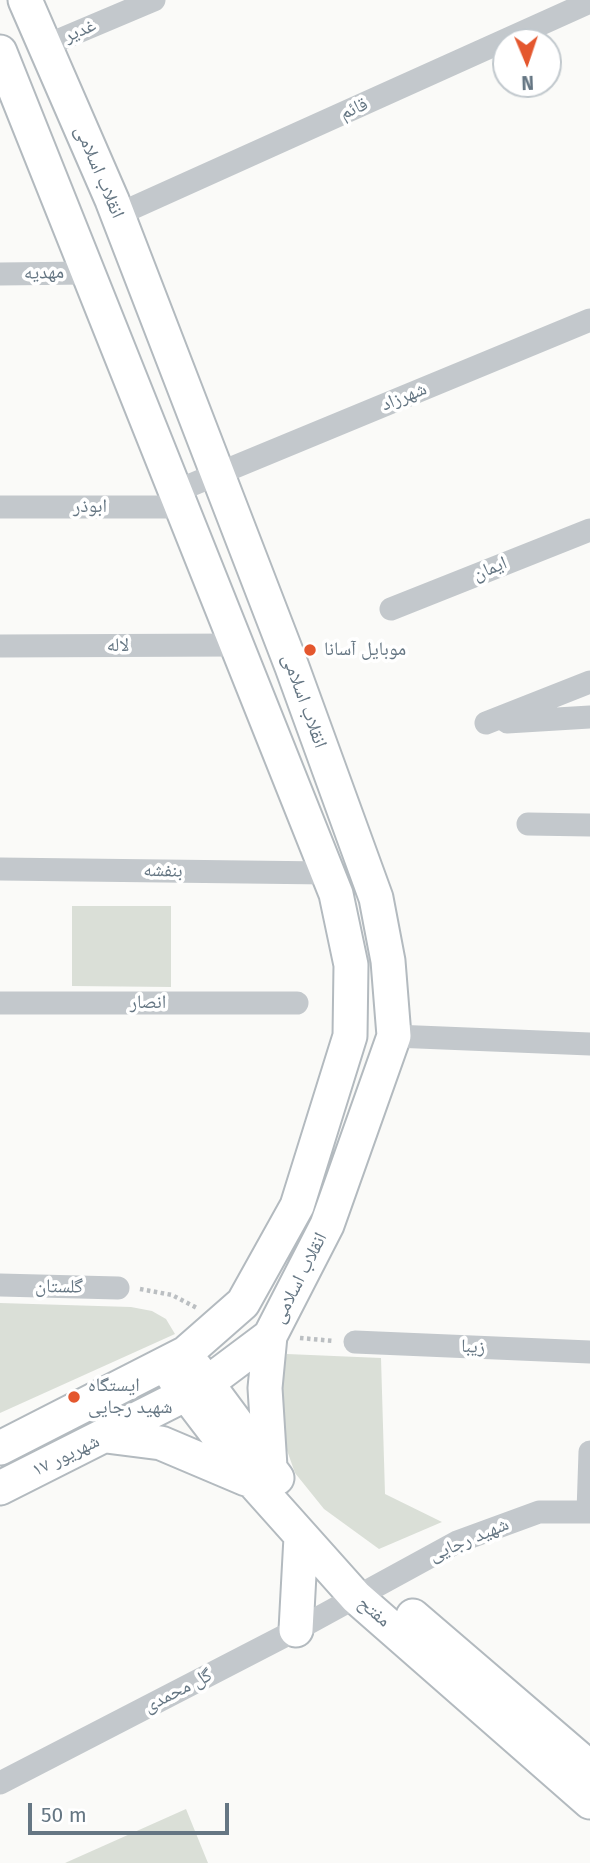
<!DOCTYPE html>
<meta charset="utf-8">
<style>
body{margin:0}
#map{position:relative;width:590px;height:1863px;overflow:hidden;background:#fafaf8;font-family:"Fira Sans",sans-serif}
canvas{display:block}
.north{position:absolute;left:492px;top:28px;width:70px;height:70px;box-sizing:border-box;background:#fff;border:2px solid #c1c8cd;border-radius:50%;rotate:178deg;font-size:19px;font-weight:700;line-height:28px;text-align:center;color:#657683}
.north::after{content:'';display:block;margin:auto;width:24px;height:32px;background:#e4572e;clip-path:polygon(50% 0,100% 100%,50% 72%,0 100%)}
.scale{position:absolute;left:28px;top:1803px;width:201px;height:32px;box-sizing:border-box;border:4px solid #657683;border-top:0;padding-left:9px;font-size:21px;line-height:24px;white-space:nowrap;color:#657683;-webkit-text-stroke:5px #fff;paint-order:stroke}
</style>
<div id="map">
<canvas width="590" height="1863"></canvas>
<div class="north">N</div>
<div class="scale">50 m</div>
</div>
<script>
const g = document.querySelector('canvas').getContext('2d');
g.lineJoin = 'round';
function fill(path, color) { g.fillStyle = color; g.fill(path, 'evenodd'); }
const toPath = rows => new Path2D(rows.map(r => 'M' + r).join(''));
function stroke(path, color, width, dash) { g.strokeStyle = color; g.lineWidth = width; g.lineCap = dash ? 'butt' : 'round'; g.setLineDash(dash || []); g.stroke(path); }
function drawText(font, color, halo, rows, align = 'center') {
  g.font = font + ' "Fira Sans","Noto Naskh Arabic",sans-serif'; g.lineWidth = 7; g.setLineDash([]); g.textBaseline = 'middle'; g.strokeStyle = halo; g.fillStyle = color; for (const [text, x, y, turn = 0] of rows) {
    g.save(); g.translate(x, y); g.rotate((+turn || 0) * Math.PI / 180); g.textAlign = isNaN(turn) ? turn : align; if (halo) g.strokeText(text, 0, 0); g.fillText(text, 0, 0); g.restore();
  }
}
fill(toPath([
 [72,906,171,906,171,987,72,986],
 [0,1303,131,1307,152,1311,166,1319,175,1334,0,1413],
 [287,1354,381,1358,385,1494,442,1522,379,1549,324,1509,295,1473,283,1439,276,1395],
 [186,1809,208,1863,65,1863]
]), '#dadfd7');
const secondary = toPath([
 [0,52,336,894,351,965,350,1036,297,1206,243,1303,186,1353,0,1448],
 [270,1336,265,1388,270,1467],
 [195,1367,277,1478],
 [174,1378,255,1484,356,1597,590,1802],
 [106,1436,161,1443,246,1479],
 [0,1488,206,1384,270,1336,327,1225,394,1036,388,961,376,898,292,667,112,200,25,0],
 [413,1616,590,1768],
 [296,1630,301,1537]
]);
stroke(secondary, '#b3babf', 37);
stroke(toPath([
 [140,1289,172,1295,197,1308],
 [300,1338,334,1341]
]), '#bbbfc2', 4.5, [3.5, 3.5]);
stroke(toPath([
 [45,46,154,0],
 [117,215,590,2],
 [0,274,87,273],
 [174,492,590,320],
 [0,507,181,507],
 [391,609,590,530],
 [0,646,236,645],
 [507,722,590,717],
 [486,723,590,682],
 [528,824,590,825],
 [0,869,327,873],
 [0,1003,297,1003],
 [394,1036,590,1044],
 [0,1285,118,1288],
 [355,1342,590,1352],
 [588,1512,590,1452],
 [0,1783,296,1630,457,1542,539,1512,590,1512]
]), '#c3c8cc', 23);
stroke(secondary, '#fff', 33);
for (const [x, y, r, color] of [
 [310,650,7,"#e4572e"],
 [74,1397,7,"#e4572e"]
]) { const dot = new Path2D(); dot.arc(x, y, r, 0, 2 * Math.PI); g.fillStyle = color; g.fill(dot); stroke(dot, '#fff', 2.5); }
drawText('19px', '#657683', '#fff', [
 ["غدیر",80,31,-23],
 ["قائم",354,109,-24],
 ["انقلاب اسلامی",99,172,67],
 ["مهدیه",44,273,-1],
 ["شهرزاد",404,397,-22],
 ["ابوذر",90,507],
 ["ایمان",490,569,-22],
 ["لاله",118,646],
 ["انقلاب اسلامی",304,701,70],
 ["بنفشه",163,871,1],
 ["انصار",148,1003],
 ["انقلاب اسلامی",300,1278,-63],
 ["گلستان",59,1287,1],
 ["زیبا",473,1347,3],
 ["۱۷ شهریور",66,1456,-26],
 ["شهید رجایی",469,1540,-23],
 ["مفتح",374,1612,41],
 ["گل محمدی",178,1691,-27]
]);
drawText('19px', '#657683', '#fff', [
 ["موبایل آسانا",324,650],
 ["ایستگاه",88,1386],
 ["شهید رجایی",88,1408]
], 'left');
</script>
